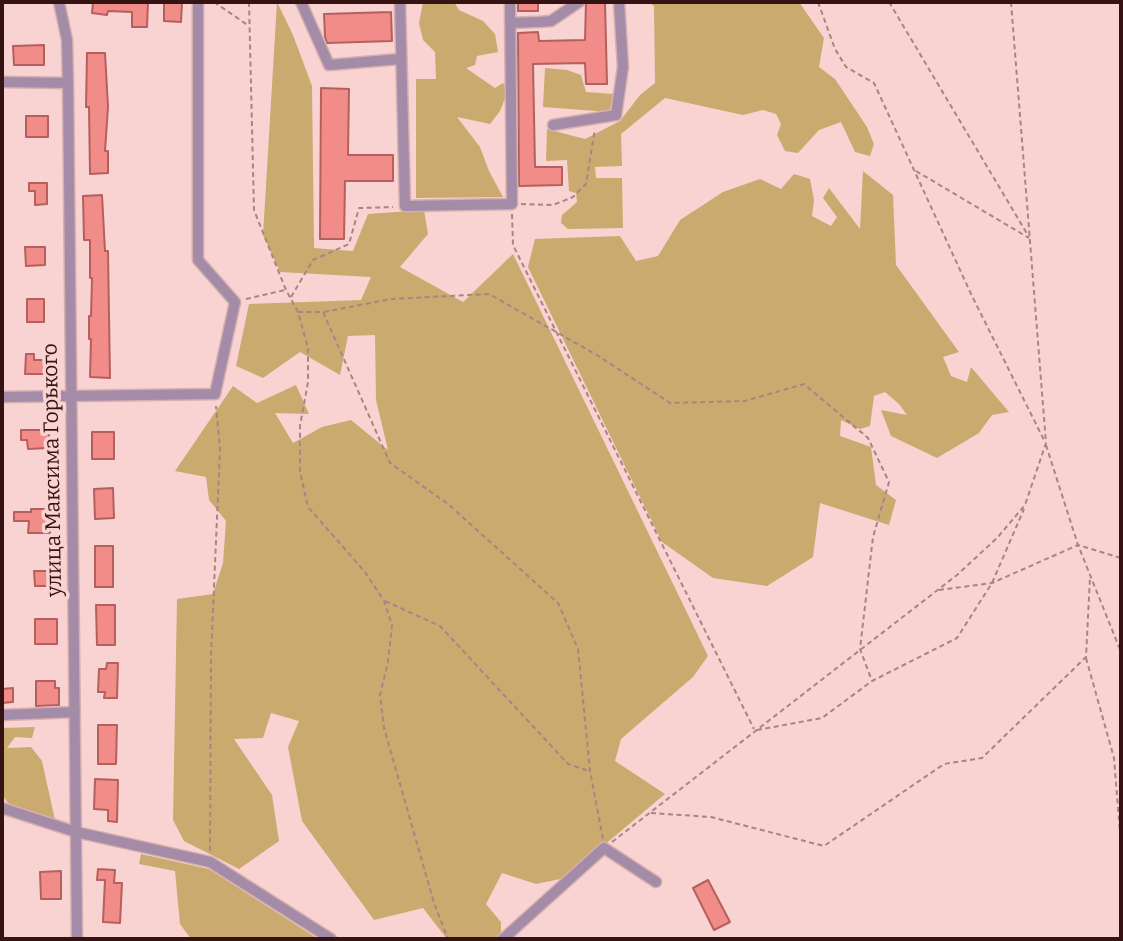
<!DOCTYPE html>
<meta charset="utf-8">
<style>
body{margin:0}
#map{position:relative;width:1123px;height:941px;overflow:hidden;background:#f9d3d1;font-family:Bitter,serif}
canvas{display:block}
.frame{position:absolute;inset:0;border:4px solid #351313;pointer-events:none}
</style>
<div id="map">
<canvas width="1123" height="941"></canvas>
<div class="frame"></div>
</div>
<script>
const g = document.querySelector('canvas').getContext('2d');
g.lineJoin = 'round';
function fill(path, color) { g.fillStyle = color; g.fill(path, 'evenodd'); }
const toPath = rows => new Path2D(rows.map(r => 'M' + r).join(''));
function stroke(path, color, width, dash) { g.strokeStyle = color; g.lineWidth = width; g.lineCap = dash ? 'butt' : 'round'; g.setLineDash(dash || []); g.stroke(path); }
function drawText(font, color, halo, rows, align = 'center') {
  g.font = font + ' Bitter,serif'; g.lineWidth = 7; g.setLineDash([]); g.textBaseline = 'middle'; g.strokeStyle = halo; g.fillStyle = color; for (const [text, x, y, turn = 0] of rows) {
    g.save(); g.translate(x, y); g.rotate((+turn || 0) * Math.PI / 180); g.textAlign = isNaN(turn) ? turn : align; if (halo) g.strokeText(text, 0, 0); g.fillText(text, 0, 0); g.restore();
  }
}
fill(toPath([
 [277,2,293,35,312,86,314,248,353,251,368,214,424,210,428,234,400,267,463,302,513,254,708,656,693,677,621,739,615,761,665,794,565,878,536,884,502,873,486,904,501,922,501,939,447,939,423,908,374,920,302,821,288,747,299,721,271,713,263,738,234,739,272,795,279,841,239,869,184,841,173,820,177,599,213,594,223,563,226,521,209,500,206,477,175,471,233,386,257,403,296,385,309,414,275,413,293,443,322,427,351,420,388,450,376,400,375,335,348,336,340,375,300,352,263,378,236,366,249,304,361,300,371,277,280,272,263,235],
 [423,2,454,2,459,10,483,21,495,34,498,52,477,56,475,65,466,68,495,88,503,83,508,91,500,111,490,124,457,117,480,147,489,171,503,197,416,198,416,79,436,79,435,52,423,40,419,23],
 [648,2,799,2,824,38,819,67,835,79,867,127,874,144,870,156,855,152,841,122,819,130,798,153,791,152,785,151,777,135,781,124,776,114,763,110,743,115,665,98,621,134,622,166,595,167,596,178,622,178,623,228,568,229,561,223,562,215,577,202,576,193,569,191,567,160,546,161,547,129,585,139,620,121,640,95,655,83,654,6],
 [545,68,567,70,581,75,586,92,614,94,609,112,543,107],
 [863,171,893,195,896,265,959,352,943,357,951,376,967,382,971,367,1009,412,992,415,979,433,937,458,891,436,881,410,907,415,899,404,885,392,874,396,870,426,860,429,841,420,840,436,871,447,876,485,896,500,889,525,820,503,813,557,767,586,713,578,662,542,528,267,535,239,620,236,636,261,658,256,680,220,723,192,760,179,781,189,794,174,810,179,814,200,812,216,831,226,837,217,823,198,829,188,860,229],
 [35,727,32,738,15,737,7,748,31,747,42,761,55,820,18,810,7,802,2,794,2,728],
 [141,854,209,869,318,939,191,939,180,924,175,871,139,864]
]), '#caaa6f');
const building = toPath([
 [93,2,148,2,147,27,132,27,132,12,108,11,107,15,92,13,93,2],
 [518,2,538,2,538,11,518,11,518,2],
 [586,2,605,2,607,84,586,84,585,63,533,64,535,167,562,167,562,185,519,186,518,33,538,32,539,41,585,40,586,2],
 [164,3,182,3,181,22,164,21,164,3],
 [391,12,392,41,327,43,325,37,324,14,391,12],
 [44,45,44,65,14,65,13,46,44,45],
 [87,53,105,53,108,107,105,151,108,151,108,173,90,174,89,107,86,107,87,53],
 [321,88,349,89,348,155,393,155,393,181,345,181,344,239,320,239,321,88],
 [26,116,48,116,48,137,26,137,26,116],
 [29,183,47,183,47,204,35,205,35,191,29,191,29,183],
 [102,195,105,251,108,251,110,378,90,377,91,339,89,339,89,316,91,316,92,278,90,278,90,240,84,240,83,196,102,195],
 [25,247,45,247,45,265,26,266,25,247],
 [27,299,44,299,44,322,27,322,27,299],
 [26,354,34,354,34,360,47,360,46,374,25,374,26,354],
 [21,430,49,430,49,448,28,449,27,440,21,440,21,430],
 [92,432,114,432,114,459,92,459,92,432],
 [113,488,114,518,95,519,94,489,113,488],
 [31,509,51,509,50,533,28,533,29,521,14,521,14,512,31,512,31,509],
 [95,546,113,546,113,587,95,587,95,546],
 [34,571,48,571,49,586,35,586,34,571],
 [96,605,115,605,115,645,97,645,96,605],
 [35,619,57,619,57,644,35,644,35,619],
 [107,663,118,663,117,698,104,698,105,692,98,692,99,669,106,669,107,663],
 [36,681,55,681,55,688,59,688,59,705,36,706,36,681],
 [13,688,13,702,2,703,2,689,13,688],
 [98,725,117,725,116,764,98,764,98,725],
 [95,779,118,780,117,822,108,821,108,810,94,809,95,779],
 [98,869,115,870,114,883,122,883,120,923,103,922,105,880,97,880,98,869],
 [61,871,61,899,41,899,40,872,61,871],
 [708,880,730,922,714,930,693,888,708,880]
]);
fill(building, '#f18c89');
stroke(building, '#b3605e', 2);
const minor = toPath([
 [59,2,67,40,68,83,77,939],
 [301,2,329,65,400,59],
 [400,2,405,206,512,204,510,2],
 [538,22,551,21,579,2],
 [510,23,534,22],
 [2,82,68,83],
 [553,125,616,115,623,67,619,2],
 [2,397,215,394,235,302,198,260,198,2],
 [2,715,75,712],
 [2,808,76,832,210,862,331,939],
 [503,939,604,848,656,882]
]);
stroke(minor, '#d6b0af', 13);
stroke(toPath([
 [214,2,249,26],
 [249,2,254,210,286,290,298,312,308,348,308,382,300,426,300,472,308,507,365,572,384,601,392,625,388,662,380,695,384,728,434,903,448,939],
 [818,2,835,49,846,67,874,83,972,296,1044,440],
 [889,2,1029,237],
 [916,171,1029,238],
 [521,204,553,205,573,197,586,184,595,129],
 [512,214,513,245,754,729],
 [291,297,313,260,349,244,359,208,393,207],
 [246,299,285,290],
 [298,312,323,312,390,463,448,504,558,603,578,649,590,771,603,839],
 [324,312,391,299,489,294,597,355,670,403,745,401,804,384,868,438,889,482,873,537,860,649,872,681],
 [1046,445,1078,545,1121,652],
 [939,590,992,583,1078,545,1121,558],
 [385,601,440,626,568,764,589,771],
 [1086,658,1114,758,1121,845],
 [757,730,822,718,872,681,957,638,992,583,1024,509],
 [651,813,711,817,824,846,944,764,982,758,1086,657,1090,577],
 [612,842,957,575,997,538,1025,505,1046,443,1011,2],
 [210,851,211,656,220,449,216,406]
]), '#a88483', 2, [5, 3.5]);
stroke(minor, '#a48ca8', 10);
drawText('21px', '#351313', '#f9d3d1', [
 ["улица Максима Горького",53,470,-91]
]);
</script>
